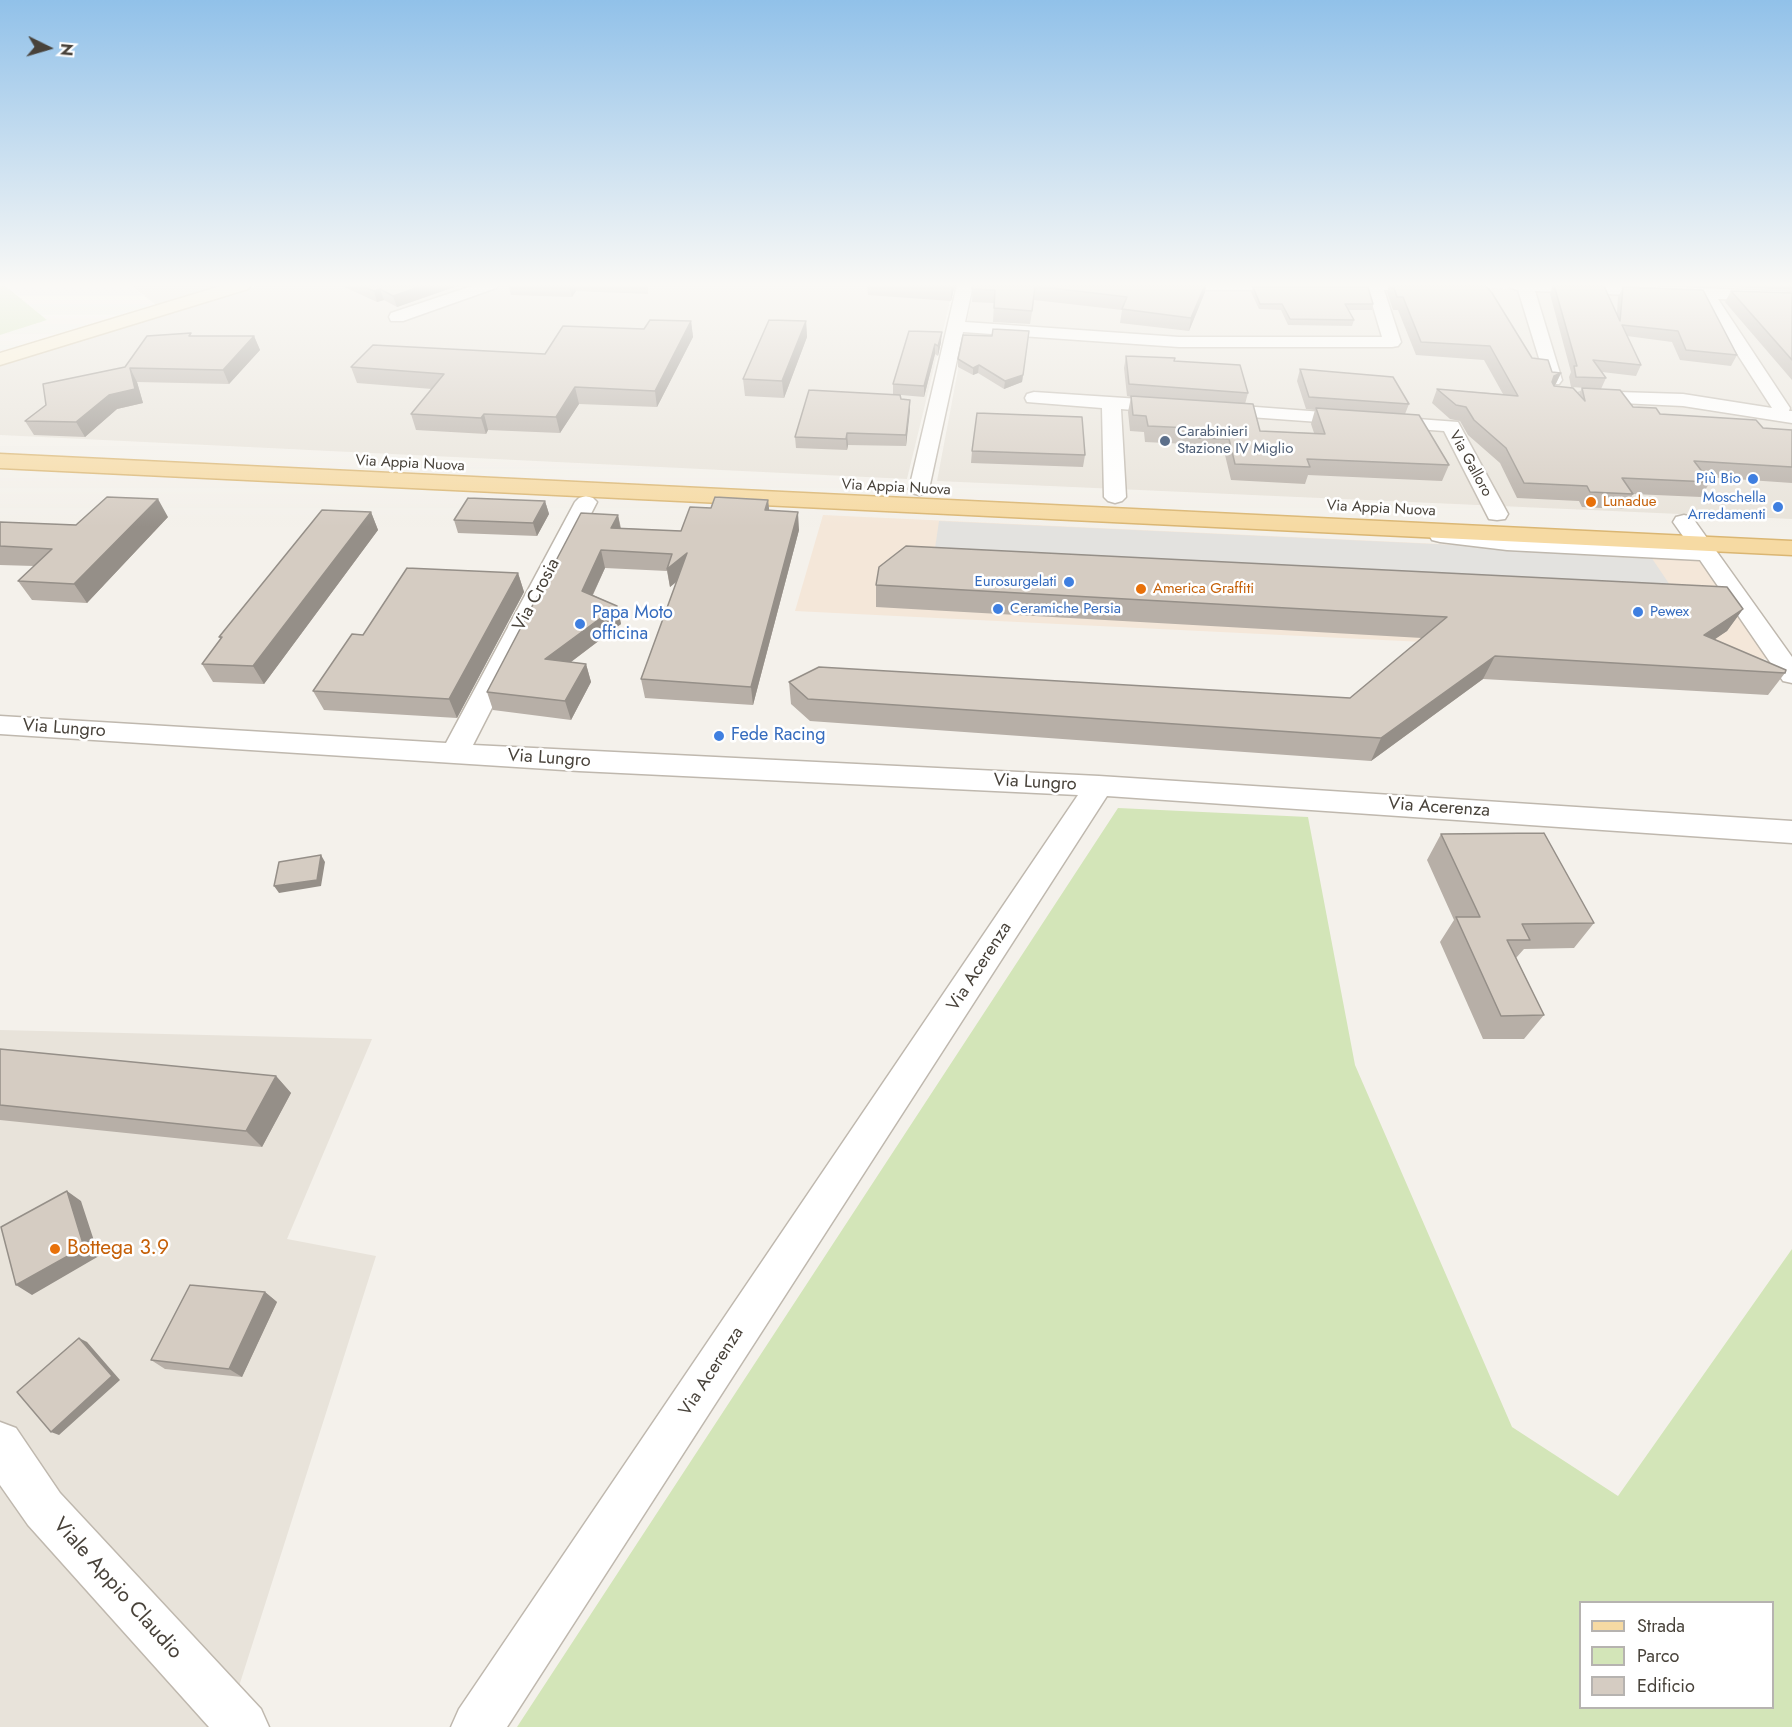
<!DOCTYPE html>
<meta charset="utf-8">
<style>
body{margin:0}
#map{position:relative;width:1792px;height:1727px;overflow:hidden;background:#f4f1eb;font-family:Jost,sans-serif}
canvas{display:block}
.legend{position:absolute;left:1579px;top:1601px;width:195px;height:108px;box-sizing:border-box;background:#fff;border:2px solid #b6b3b0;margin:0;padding:8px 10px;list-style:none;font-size:18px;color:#48423a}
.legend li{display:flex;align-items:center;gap:12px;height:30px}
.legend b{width:30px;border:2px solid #b6b3b0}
.north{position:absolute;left:18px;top:18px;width:60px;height:60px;-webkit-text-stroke:4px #fff;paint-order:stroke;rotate:95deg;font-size:16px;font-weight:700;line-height:24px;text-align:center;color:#48423a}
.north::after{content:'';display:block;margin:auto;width:21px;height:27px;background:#48423a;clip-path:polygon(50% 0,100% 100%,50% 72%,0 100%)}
</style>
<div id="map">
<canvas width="1792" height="1727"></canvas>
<ul class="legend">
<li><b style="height:8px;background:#f6daa3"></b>Strada</li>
<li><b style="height:16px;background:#d3e5b8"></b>Parco</li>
<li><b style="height:16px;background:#d5ccc2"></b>Edificio</li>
</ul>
<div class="north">N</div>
</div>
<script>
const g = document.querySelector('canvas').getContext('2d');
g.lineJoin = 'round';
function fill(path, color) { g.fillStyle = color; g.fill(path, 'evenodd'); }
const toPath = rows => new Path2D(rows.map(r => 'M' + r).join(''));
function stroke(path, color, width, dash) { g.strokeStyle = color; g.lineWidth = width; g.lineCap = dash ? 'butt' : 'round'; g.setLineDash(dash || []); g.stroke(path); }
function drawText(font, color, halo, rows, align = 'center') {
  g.font = font + ' Jost,sans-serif'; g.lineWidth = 5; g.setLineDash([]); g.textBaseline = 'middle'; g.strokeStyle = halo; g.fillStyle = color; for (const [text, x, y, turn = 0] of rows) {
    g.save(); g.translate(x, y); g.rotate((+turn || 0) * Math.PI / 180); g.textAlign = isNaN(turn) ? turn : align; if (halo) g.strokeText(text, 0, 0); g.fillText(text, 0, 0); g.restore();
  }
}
fill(toPath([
 [131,285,225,285,157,306],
 [260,285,954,285,907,479,0,435,0,364],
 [974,285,1462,287,1538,290,1537,285,1792,285,1792,519,937,481],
 [0,1030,372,1039,287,1239,376,1256,226,1727,0,1727]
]), '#e8e3da');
fill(toPath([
 [823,515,1696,556,1768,659,795,611]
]), '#f4e7d9');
fill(toPath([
 [0,285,4,285,47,320,0,335],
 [1118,808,1308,817,1355,1065,1512,1427,1618,1496,1792,1249,1792,1727,517,1727],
 [1772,1602,1772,1708,1580,1708,1580,1602]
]), '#d3e5b8');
fill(toPath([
 [939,521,1649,554,1680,600,933,562]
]), '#e3e2df');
const street = toPath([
 [475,285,498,285,496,288,403,321,391,321,389,317,391,313,475,285],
 [957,285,973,285,965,322,1179,337,1382,337,1368,290,1135,290,1127,285,1408,285,1400,290,1384,290,1401,342,1398,346,1392,347,1179,347,963,332,929,489,926,493,919,495,912,493,909,489,957,285],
 [1509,285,1626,285,1792,292,1792,302,1718,299,1790,408,1789,411,1792,411,1792,423,1683,406,1579,401,1577,397,1579,393,1586,391,1683,394,1772,408,1701,298,1535,291,1562,380,1559,384,1547,384,1518,290,1511,288,1509,285],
 [1034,392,1170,401,1177,403,1179,407,1177,411,1170,413,1121,409,1126,497,1122,501,1115,503,1108,501,1104,497,1102,408,1027,402,1025,398,1027,394,1034,392],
 [1215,404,1458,422,1508,514,1505,519,1497,520,1489,519,1444,431,1208,414,1206,410,1208,406,1215,404],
 [586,496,593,498,597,502,473,745,1099,776,1792,821,1792,843,1107,796,507,1727,451,1727,459,1709,1078,795,579,771,0,734,0,716,446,743,575,502,579,498,586,496],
 [1684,515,1692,517,1792,657,1792,683,1783,681,1700,560,1507,550,1440,542,1432,540,1429,535,1432,530,1440,528,1507,536,1690,546,1673,522,1676,517,1684,515],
 [0,1422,16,1428,60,1493,261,1709,269,1727,209,1727,28,1525,0,1485,0,1422]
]);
const secondary = toPath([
 [224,285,251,285,248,289,0,365,0,353,224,285]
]);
const primary = toPath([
 [0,454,1792,541,1792,555,0,468,0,454]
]);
stroke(street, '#bfb8ae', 3);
stroke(secondary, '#d0c09f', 3);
stroke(primary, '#dab673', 3);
fill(street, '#fff');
fill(secondary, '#faeecf');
fill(primary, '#f6daa3');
fill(toPath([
 [340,285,460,285,397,307,384,300,377,302],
 [508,285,648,285,648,294,576,291,572,297,511,295],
 [867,285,955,285,951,301,868,295],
 [973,285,1206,285,1205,292,1189,331,1120,323,1122,310,1034,300,1030,324,993,322,994,303,972,302],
 [1389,285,1485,285,1532,358,1552,372,1561,373,1555,386,1579,394,1582,388,1633,407,1660,414,1763,428,1792,430,1792,483,1706,477,1710,482,1701,497,1633,494,1624,509,1582,507,1579,501,1517,498,1500,463,1468,435,1460,421,1450,419,1432,403,1437,389,1503,394,1484,360,1416,355,1398,310,1393,310,1387,292],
 [1553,285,1582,285,1617,313,1618,297,1623,287,1737,355,1731,366,1680,360,1672,342,1627,336,1641,365,1636,376,1602,372,1606,378,1601,389,1571,387,1569,377,1571,372,1550,294],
 [1710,285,1792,285,1792,290,1712,286],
 [1253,287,1373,304,1372,310,1348,310,1354,320,1352,326,1288,325,1281,310,1259,309,1251,292],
 [1731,291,1792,293,1792,380,1725,302],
 [691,321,693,337,657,407,579,404,560,433,488,430,486,434,416,430,411,414,432,389,357,383,351,367,545,354,644,329],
 [806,321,807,337,784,398,745,396,743,379],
 [909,331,941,342,938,356,935,354,924,397,901,395,901,399,910,400,906,446,848,445,847,450,796,448,795,437,893,394,893,384],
 [193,336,254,336,260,350,229,384,137,382,143,403,117,409,85,437,34,435,25,421,125,367],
 [1028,339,1022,382,1004,389,978,373,973,375,958,367,958,359],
 [1126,356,1175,361,1248,393,1245,404,1260,431,1314,433,1311,424,1315,410,1306,409,1297,381,1300,369,1409,404,1405,414,1449,465,1442,481,1308,475,1305,484,1231,480,1225,455,1189,454,1187,444,1145,442,1144,432,1130,431,1128,412,1131,397,1127,396,1124,368],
 [972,451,1085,455,1083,467,971,463],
 [768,500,769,511,799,530,753,705,645,698,641,679,677,581,670,587,667,571,605,568,593,595,617,606,621,624,571,662,586,664,591,682,571,720,493,710,487,692,618,515,621,528,681,531,711,508],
 [545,501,549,514,537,536,458,533,454,520],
 [371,512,378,530,264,684,213,682,202,664,221,640,219,637],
 [168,517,87,603,32,600,18,581,34,566,0,565,0,522,76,525],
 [518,573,524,592,457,718,324,710,313,691,363,635],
 [876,585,1743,609,1727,631,1714,639,1785,673,1768,695,1483,679,1371,761,810,721,791,704,789,682,1350,698,1422,638,876,607],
 [1441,834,1594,923,1574,948,1524,949,1516,958,1544,1015,1524,1039,1483,1039,1440,942,1454,920,1427,860],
 [0,1049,276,1076,291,1093,262,1147,0,1120],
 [265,1292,277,1302,242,1377,165,1369,151,1360]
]), '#b7afa7');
fill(toPath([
 [425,285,460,285,397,307,393,296],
 [570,285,574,285,576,291,572,297,569,286],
 [952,285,955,285,951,301,951,287],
 [1205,285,1206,285,1205,292,1189,331,1191,318],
 [380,289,384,300,377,302,374,291],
 [691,321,693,337,657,407,655,391],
 [806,321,807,337,784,398,782,381],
 [942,332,941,342,938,356,938,346],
 [254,336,260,350,229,384,223,370],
 [1028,339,1022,382,1004,389,1005,381],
 [935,344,935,354,924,397,924,386],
 [979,365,978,373,973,375,973,368],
 [130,368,137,382,143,403,117,409,85,437,76,422],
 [1561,373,1554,387,1547,390,1554,376],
 [575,387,579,404,560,433,556,417],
 [910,400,910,411,906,446,906,435],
 [484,414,488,430,486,434,481,418],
 [847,433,848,445,847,450,846,439],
 [158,499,168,517,87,603,74,584],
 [768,500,770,517,765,510],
 [545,501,549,514,537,536,533,523],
 [371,512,378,530,264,684,253,666],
 [798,512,799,530,753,705,751,687],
 [618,515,621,532,611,528],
 [601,550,605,568,586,609,582,591],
 [687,553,690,571,670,587,667,569],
 [518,573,524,592,457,718,449,699],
 [617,606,621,624,551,677,545,659],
 [1743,609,1727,631,1689,657,1704,635],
 [1495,656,1483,679,1371,761,1381,738],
 [586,664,591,682,571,720,565,701],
 [321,855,325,862,321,886,279,893,274,886],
 [276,1076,291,1093,262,1147,246,1131],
 [67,1191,81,1201,99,1256,32,1295,16,1285],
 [265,1292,277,1302,242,1377,229,1369],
 [79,1338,87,1342,120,1380,59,1435,51,1432]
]), '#958f88');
const building = toPath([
 [360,285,425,285,393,296,380,289,374,291,360,285],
 [535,285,570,285,569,286,535,285],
 [914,285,952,285,951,287,914,285],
 [973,285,1205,285,1191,318,1122,309,1127,297,1035,286,1032,311,994,308,995,290,972,289,973,285],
 [1393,285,1485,285,1492,293,1532,358,1548,360,1552,372,1561,373,1554,376,1552,382,1554,386,1573,388,1585,401,1582,388,1620,390,1633,407,1656,408,1660,414,1756,420,1763,428,1792,430,1792,467,1694,461,1710,482,1622,478,1633,494,1590,492,1587,486,1524,483,1506,448,1474,420,1466,407,1456,405,1437,389,1518,396,1490,346,1421,342,1403,297,1397,297,1393,285],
 [1554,285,1604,286,1620,321,1623,287,1703,290,1737,355,1686,350,1678,331,1622,325,1641,365,1593,360,1606,378,1576,377,1574,366,1577,366,1554,285],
 [1253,287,1368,287,1373,304,1345,304,1354,320,1290,319,1282,304,1260,304,1253,287],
 [1731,291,1792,293,1792,360,1731,291],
 [650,320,691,321,655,391,575,387,556,417,484,414,481,418,411,414,444,374,351,367,373,345,545,354,563,326,644,329,650,320],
 [769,320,806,321,782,381,743,379,769,320],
 [993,329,1029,331,1023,375,1005,381,979,365,973,368,958,359,963,335,992,336,993,329],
 [909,331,942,332,938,346,935,344,924,386,893,384,909,331],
 [191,333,189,336,254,336,223,370,130,368,135,389,109,395,76,422,25,421,46,405,43,384,125,367,147,336,191,333],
 [1126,356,1175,358,1174,361,1240,365,1248,393,1129,384,1126,356],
 [1300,369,1393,377,1409,404,1309,397,1300,369],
 [809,390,900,395,901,399,910,400,906,435,847,433,846,439,795,437,809,390],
 [1131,396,1253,404,1260,431,1325,434,1316,408,1419,415,1449,465,1307,459,1310,467,1235,464,1229,439,1192,438,1190,428,1148,426,1146,416,1133,415,1131,396],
 [977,413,1082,417,1085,455,972,451,977,413],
 [107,497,158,499,74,584,18,581,52,549,0,546,0,522,76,525,107,497],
 [715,497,768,500,765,510,798,512,751,687,641,679,687,553,667,569,672,554,601,550,582,591,617,606,545,659,586,664,565,701,487,692,581,513,618,515,611,528,681,531,690,507,711,508,715,497],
 [468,498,545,501,533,523,454,520,468,498],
 [322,510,371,512,253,666,202,664,222,637,219,637,322,510],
 [906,546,1727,587,1743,609,1704,635,1786,670,1785,673,1495,656,1381,738,808,699,789,682,819,667,1350,698,1447,617,876,585,879,567,906,546],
 [407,568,518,573,449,699,313,691,352,634,363,635,407,568],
 [1544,833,1594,923,1522,924,1530,940,1507,940,1544,1015,1501,1016,1456,917,1480,917,1441,834,1544,833],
 [321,855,317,880,274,886,279,862,321,855],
 [0,1049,276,1076,246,1131,0,1105,0,1049],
 [67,1191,84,1247,16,1285,1,1227,67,1191],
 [190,1285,265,1292,229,1369,151,1360,190,1285],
 [79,1338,112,1376,51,1432,17,1392,79,1338]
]);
fill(building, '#d5ccc2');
stroke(building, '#958f88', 1.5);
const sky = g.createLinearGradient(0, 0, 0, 527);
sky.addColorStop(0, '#91c1e9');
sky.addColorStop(0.54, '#faf9f6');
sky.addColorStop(1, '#faf9f600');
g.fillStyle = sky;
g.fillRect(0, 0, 1792, 527);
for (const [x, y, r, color] of [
 [1165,441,6,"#5c6f8a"],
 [1753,479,6,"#3f7fe0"],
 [1591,502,6,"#e8710a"],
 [1778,507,6,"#3f7fe0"],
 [1069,582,6,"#3f7fe0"],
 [1141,589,6,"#e8710a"],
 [998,609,6,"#3f7fe0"],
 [1638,612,6,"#3f7fe0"],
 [580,624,6,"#3f7fe0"],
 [719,736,6,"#3f7fe0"],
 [55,1249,6,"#e8710a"]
]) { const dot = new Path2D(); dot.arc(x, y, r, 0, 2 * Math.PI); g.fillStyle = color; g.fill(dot); stroke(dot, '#fff', 2); }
drawText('15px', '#4e5e75', '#fff', [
 ["Carabinieri",1177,432],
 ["Stazione IV Miglio",1177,449]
], 'left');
drawText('15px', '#48423a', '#fff', [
 ["Via Appia Nuova",410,464,3],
 ["Via Galloro",1470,464,61],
 ["Via Appia Nuova",896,488,3],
 ["Via Appia Nuova",1381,509,3]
]);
drawText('15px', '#366cbe', '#fff', [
 ["Più Bio",1741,479],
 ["Moschella",1766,498],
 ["Arredamenti",1766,515],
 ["Eurosurgelati",1057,582],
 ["Ceramiche Persia",1010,609,"left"],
 ["Pewex",1650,612,"left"]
], 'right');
drawText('15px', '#c56008', '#fff', [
 ["Lunadue",1603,502],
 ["America Graffiti",1153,589]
], 'left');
drawText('18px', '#48423a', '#fff', [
 ["Via Crosia",537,595,-62],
 ["Via Lungro",64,729,4],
 ["Via Lungro",549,759,4],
 ["Via Lungro",1035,783,3],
 ["Via Acerenza",1439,808,4],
 ["Via Acerenza",980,967,-57],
 ["Via Acerenza",712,1372,-57]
]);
drawText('18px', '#366cbe', '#fff', [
 ["Papa Moto",592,614],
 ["officina",592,635],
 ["Fede Racing",731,736]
], 'left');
drawText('21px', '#c56008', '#fff', [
 ["Bottega 3.9",67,1249]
], 'left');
drawText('21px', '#48423a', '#fff', [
 ["Viale Appio Claudio",117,1589,48]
]);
</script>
